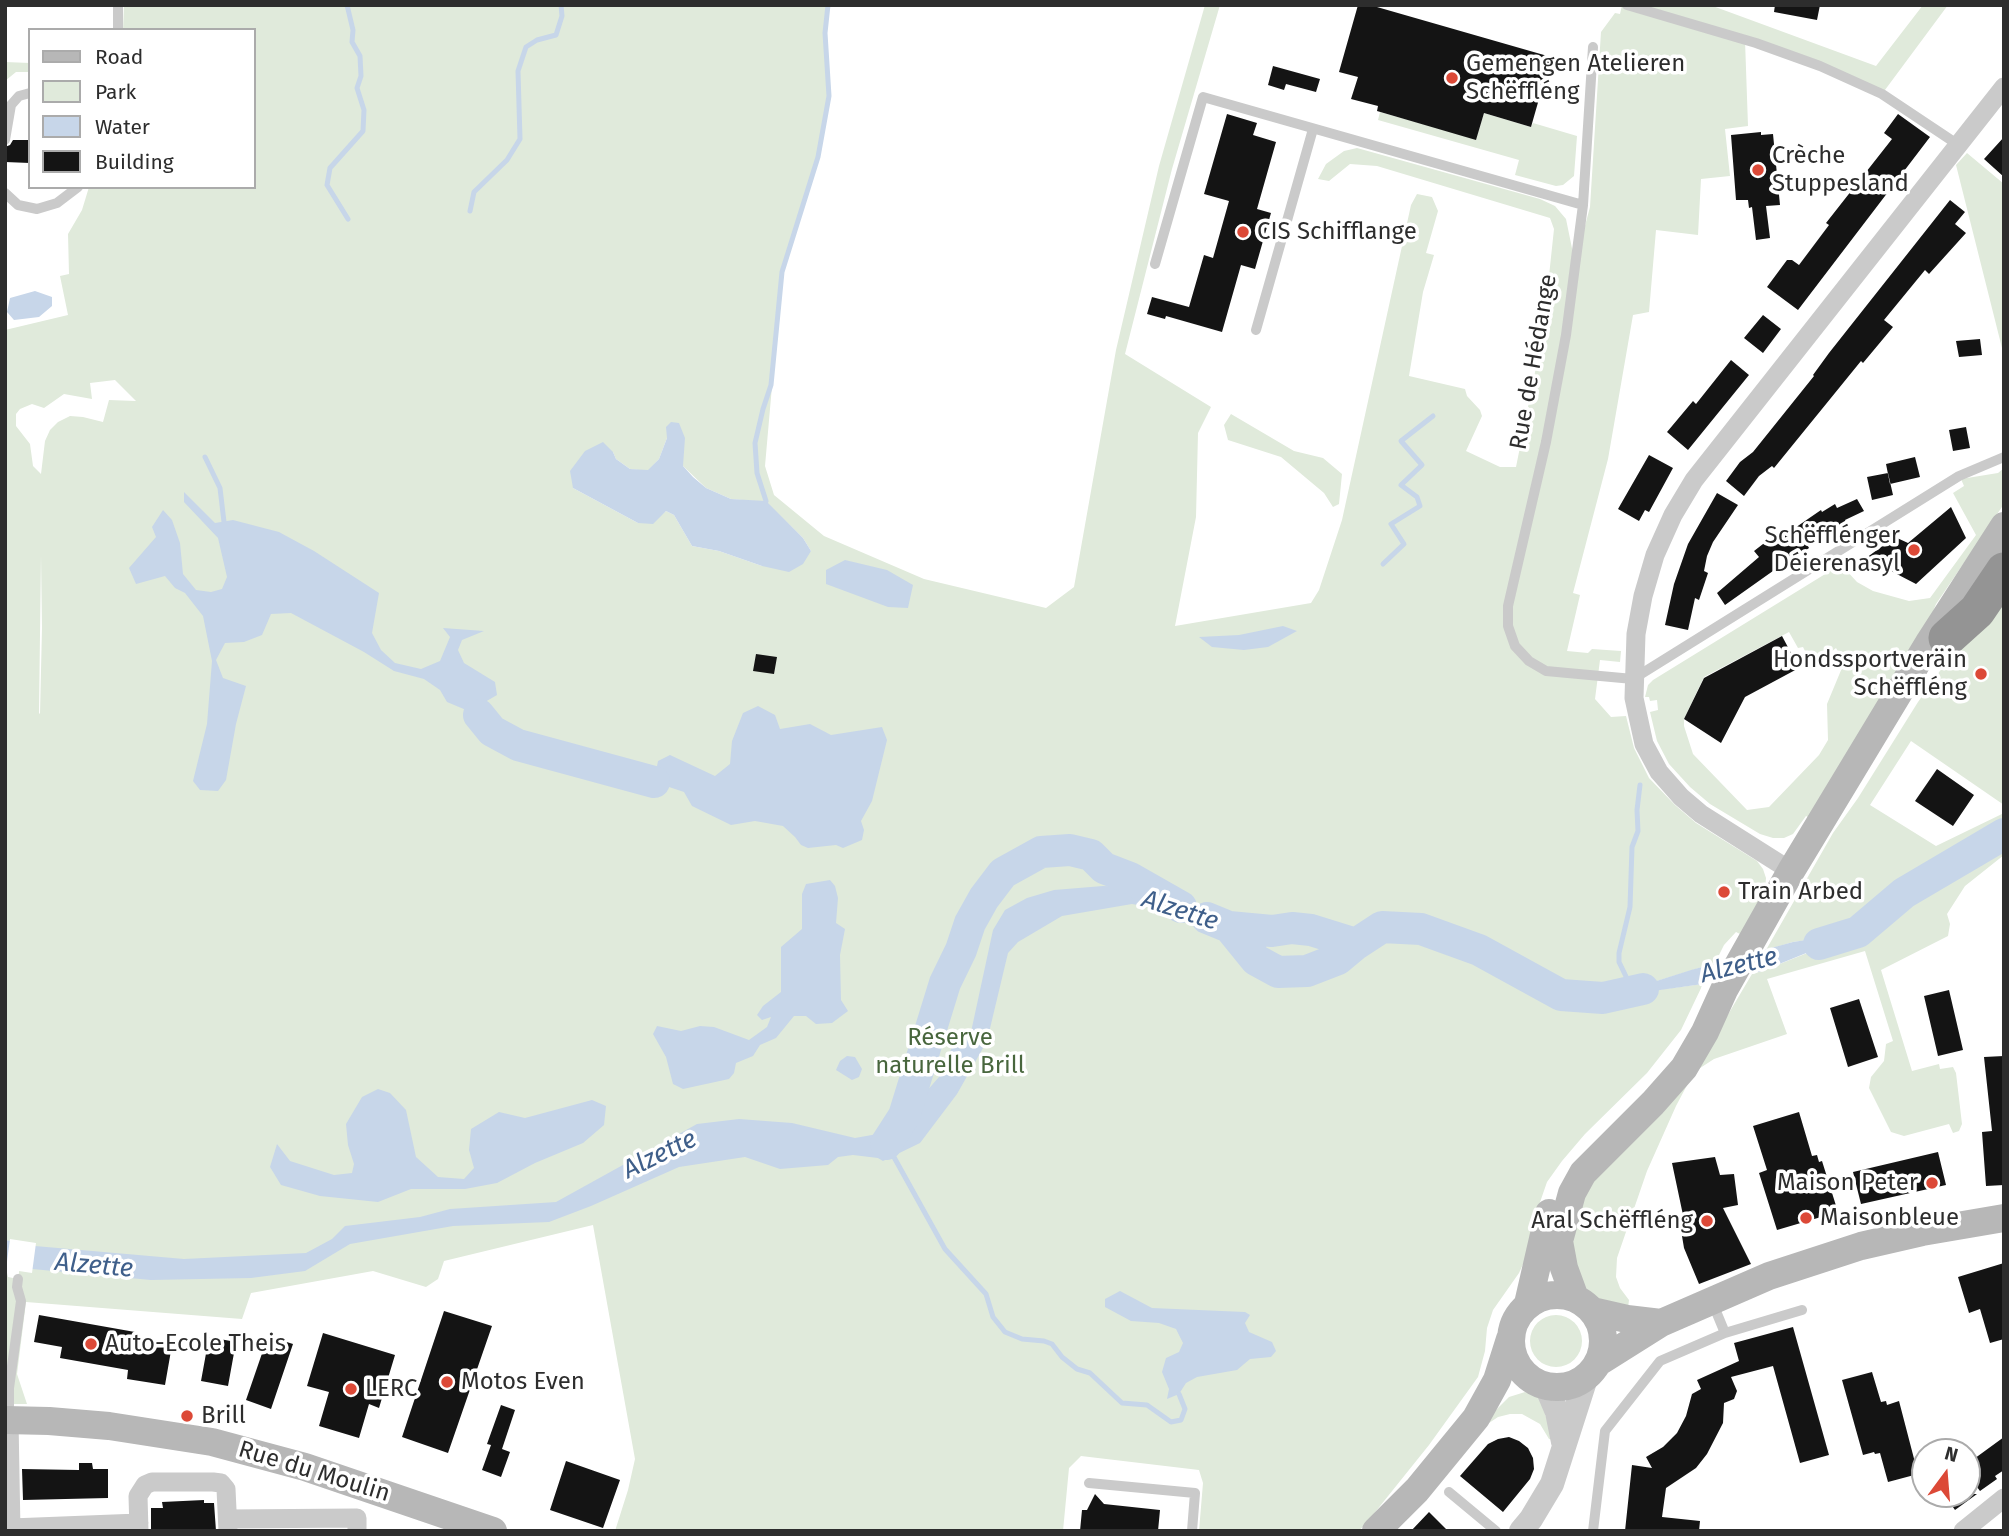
<!DOCTYPE html>
<meta charset="utf-8">
<style>
body{margin:0}
#map{position:relative;width:2009px;height:1536px;overflow:hidden;background:#fff;font-family:"Fira Sans",sans-serif}
canvas{display:block}
.frame{position:absolute;inset:0;border:7px solid #2d2d2d;pointer-events:none}
.legend{position:absolute;left:28px;top:28px;width:228px;height:161px;box-sizing:border-box;background:#fff;border:2px solid #ababab;margin:0;padding:9px 12px;list-style:none;font-size:21px;color:#2d2d2d}
.legend li{display:flex;align-items:center;gap:14px;height:35px}
.legend b{width:35px;border:2px solid #ababab}
.north{position:absolute;left:1911px;top:1438px;width:70px;height:70px;box-sizing:border-box;background:#fff;border:2px solid #ababab;border-radius:50%;rotate:16deg;font-size:19px;font-weight:700;line-height:28px;text-align:center;color:#2d2d2d}
.north::after{content:'';display:block;margin:auto;width:24px;height:32px;background:#dc4937;clip-path:polygon(50% 0,100% 100%,50% 72%,0 100%)}
</style>
<div id="map">
<canvas width="2009" height="1536"></canvas>
<div class="frame"></div>
<ul class="legend">
<li><b style="height:9px;background:#b7b7b7"></b>Road</li>
<li><b style="height:19px;background:#e0eadb"></b>Park</li>
<li><b style="height:19px;background:#c7d6e9"></b>Water</li>
<li><b style="height:19px;background:#141414"></b>Building</li>
</ul>
<div class="north">N</div>
</div>
<script>
const g = document.querySelector('canvas').getContext('2d');
g.lineJoin = 'round';
function fill(path, color) { g.fillStyle = color; g.fill(path, 'evenodd'); }
const toPath = rows => new Path2D(rows.map(r => 'M' + r).join(''));
function stroke(path, color, width, dash) { g.strokeStyle = color; g.lineWidth = width; g.lineCap = dash ? 'butt' : 'round'; g.setLineDash(dash || []); g.stroke(path); }
function drawText(font, color, halo, rows, align = 'center') {
  g.font = font + ' "Fira Sans",sans-serif'; g.lineWidth = 7; g.setLineDash([]); g.textBaseline = 'middle'; g.strokeStyle = halo; g.fillStyle = color; for (const [text, x, y, turn = 0] of rows) {
    g.save(); g.translate(x, y); g.rotate((+turn || 0) * Math.PI / 180); g.textAlign = isNaN(turn) ? turn : align; if (halo) g.strokeText(text, 0, 0); g.fillText(text, 0, 0); g.restore();
  }
}
fill(toPath([
 [124,5,828,5,825,33,829,96,818,157,782,272,765,466,774,495,824,536,924,579,1046,608,1074,587,1116,350,1159,166,1205,5,1220,5,1172,169,1125,354,1211,407,1198,433,1196,517,1175,626,1311,603,1319,590,1342,520,1411,205,1417,194,1432,197,1438,211,1426,253,1434,255,1423,292,1409,376,1465,389,1467,396,1480,410,1482,416,1466,451,1500,467,1516,467,1543,332,1554,229,1550,218,1377,166,1350,164,1329,181,1318,179,1326,164,1344,151,1357,148,1540,199,1555,206,1566,219,1575,263,1590,207,1601,32,1615,13,1620,14,1622,5,1710,5,1876,66,1923,5,1948,5,1882,94,1745,40,1748,126,1725,129,1730,176,1701,179,1698,235,1656,230,1649,312,1633,315,1608,459,1573,593,1580,595,1567,651,1588,653,1592,649,1621,651,1620,662,1600,660,1595,699,1611,717,1626,716,1634,748,1649,778,1675,805,1696,823,1757,861,1763,869,1766,878,1765,890,1742,935,1736,932,1724,945,1715,963,1609,996,1703,984,1681,1030,1647,1073,1585,1134,1562,1161,1547,1182,1538,1208,1530,1249,1519,1273,1493,1310,1487,1328,1485,1351,1478,1377,1429,1445,1364,1526,1358,1531,1199,1531,1203,1483,1199,1470,1081,1456,1069,1468,1063,1531,615,1531,628,1490,635,1459,593,1225,444,1261,438,1279,426,1287,373,1271,251,1293,242,1319,26,1302,17,1374,27,1404,5,1404,5,1264,8,1277,18,1279,23,1245,5,1240,5,330,68,315,60,276,69,274,68,234,82,210,89,187,254,187,254,30,123,30],
 [115,380,136,401,109,400,103,422,83,417,70,416,58,422,50,430,45,441,41,474,33,466,30,444,16,426,16,414,20,409,32,404,44,408,64,394,92,399,90,383],
 [667,438,683,453,683,466,706,488,731,499,766,502,803,538,811,551,762,566,719,551,692,546,674,515,666,511,660,516,638,523,573,488,613,452,616,459,630,469,648,471,659,459],
 [41,555,42,628,40,714,39,713],
 [5,62,30,63,30,72,16,72,5,81],
 [1380,112,1476,139,1484,113,1531,127,1533,123,1577,136,1574,176,1563,185,1556,186,1515,175,1519,160,1378,120],
 [1967,153,2004,184,2004,356,1956,165],
 [1231,414,1294,451,1323,458,1342,474,1339,504,1333,507,1324,493,1281,457,1228,440,1224,425],
 [2004,468,2004,504,1936,604,1918,648,1810,818,1806,816,1793,834,1784,838,1773,838,1760,834,1710,804,1690,787,1669,764,1657,741,1650,712,1658,710,1657,700,1650,701,1649,697,1645,697,1648,685,1653,680,1848,560,1850,563,1845,569,1857,582,1873,591,1909,601,1930,598,1976,535,1953,493,1964,486,1961,479,1998,473],
 [1789,632,1798,648,1803,647,1811,663,1818,663,1836,648,1844,663,1827,704,1828,740,1819,755,1769,807,1747,810,1693,754,1684,726,1684,719,1704,677],
 [2004,593,2004,805,1911,741,1870,805,1936,846,2004,813,2004,855,1965,886,1947,914,1950,924,1948,936,1881,970,1912,1071,1939,1064,1940,1069,1953,1067,1956,1073,1962,1124,1959,1131,1953,1133,1949,1124,1904,1136,1891,1132,1869,1088,1871,1077,1884,1061,1886,1044,1893,1041,1865,951,1767,979,1787,1034,1714,1059,1694,1072,1676,1106,1647,1171,1617,1258,1616,1277,1620,1288,1629,1300,1628,1308,1599,1302,1584,1287,1571,1267,1577,1195,1694,1072,1752,974,1762,971,1855,934,1793,942,1766,950,1833,833,1858,798,1918,702,1961,641],
 '1530 1341a26 26 0 1 1 52 0a26 26 0 1 1-52 0Z',
 [1525,1392,1540,1397,1553,1440,1549,1439,1540,1424,1522,1414,1510,1414,1498,1417,1489,1423,1486,1420,1509,1397]
]), '#e0eadb');
fill(toPath([
 [35,291,52,297,52,306,39,317,14,320,7,312,10,298],
 [671,422,679,423,685,438,683,466,693,477,706,488,731,499,766,501,803,538,811,551,803,564,789,572,762,566,719,551,692,546,674,515,666,511,653,524,638,523,573,488,570,471,585,451,603,442,613,452,616,459,630,469,648,470,659,459,667,438,666,427],
 [184,492,215,523,233,520,279,532,314,551,379,593,372,633,381,650,395,663,421,669,440,661,450,637,443,628,484,631,462,640,458,650,464,663,495,682,497,695,485,702,478,715,447,702,440,690,424,679,394,671,364,652,291,613,271,614,262,635,244,642,225,643,216,660,223,678,246,686,236,724,226,780,218,791,200,790,193,781,207,724,212,661,203,616,185,593,175,588,165,576,136,584,129,568,156,537,152,527,163,510,172,520,180,543,183,574,196,590,211,592,222,589,227,577,218,538,184,502],
 [845,560,887,570,913,585,908,608,888,607,826,584,826,570],
 [1283,626,1297,631,1268,647,1244,650,1212,647,1199,637,1239,635],
 [758,706,775,715,780,729,810,724,831,735,882,727,887,740,872,801,861,821,864,830,862,840,843,848,836,845,808,848,801,845,795,837,783,826,755,821,731,825,692,806,684,792,654,782,658,761,670,755,715,776,730,764,732,741,743,713],
 [830,880,835,886,838,898,836,923,845,929,840,955,841,1000,848,1011,832,1023,816,1024,806,1016,794,1016,776,1038,760,1045,753,1056,736,1063,734,1073,729,1079,683,1089,673,1084,666,1057,653,1034,657,1026,681,1031,700,1026,714,1027,749,1040,767,1027,771,1017,762,1020,757,1015,763,1006,781,992,781,947,802,929,802,894,806,884],
 [1103,886,1130,887,1160,894,1193,909,1205,909,1248,929,1256,960,1225,932,1188,921,1171,911,1132,904,1062,916,1018,942,1008,953,987,1041,957,1094,920,1143,883,1161,878,1158,853,1155,838,1157,828,1165,780,1169,745,1157,679,1167,591,1206,549,1222,453,1226,350,1244,305,1271,251,1278,151,1280,32,1269,5,1264,5,1240,35,1246,184,1259,306,1253,332,1239,345,1226,420,1217,450,1209,556,1202,697,1124,739,1119,792,1123,855,1138,883,1133,905,1116,939,1077,953,1045,971,1032,993,930,1005,910,1027,898,1054,890],
 [1858,932,1762,971,1703,984,1603,998,1691,970,1793,942],
 [847,1056,855,1057,862,1069,859,1077,852,1080,836,1070,840,1061],
 [378,1089,390,1093,406,1110,416,1157,438,1177,464,1179,474,1168,469,1150,471,1129,499,1112,525,1118,592,1100,606,1106,604,1125,583,1143,535,1163,497,1183,465,1189,411,1189,378,1202,320,1196,281,1185,270,1167,277,1144,290,1161,334,1175,352,1173,354,1164,348,1145,346,1124,362,1097],
 [1120,1291,1152,1308,1245,1312,1250,1315,1245,1323,1249,1332,1272,1342,1276,1351,1271,1357,1250,1359,1237,1370,1197,1377,1186,1383,1179,1394,1167,1399,1169,1389,1162,1372,1166,1358,1179,1352,1183,1343,1176,1329,1159,1323,1131,1321,1105,1307,1105,1299]
]), '#c7d6e9');
fill(toPath([
 [1768,945,1749,978,1701,988,1717,959],
 [10,1239,36,1243,32,1273,6,1269]
]), '#fff');
stroke(toPath([
 [347,5,353,30,352,42,360,56,361,76,357,88,364,110,363,131,330,168,327,185,348,219],
 [470,211,474,192,507,160,520,139,518,71,526,47,537,40,556,35,562,16,561,5],
 [205,457,220,488,224,522],
 [766,501,757,473,755,443,763,409,771,385,782,272,818,157,829,96,825,33,828,5],
 [1383,564,1404,544,1391,524,1420,506,1417,497,1401,485,1422,465,1401,441,1433,416],
 [1633,991,1619,962,1619,953,1630,907,1632,847,1638,831,1637,810,1640,785],
 [890,1150,945,1249,986,1294,993,1317,1005,1332,1022,1339,1044,1341,1052,1344,1062,1357,1077,1369,1090,1373,1122,1403,1147,1405,1171,1422,1181,1420,1185,1409,1179,1394]
]), '#c7d6e9', 5);
stroke(toPath([
 [479,715,492,731,518,745,654,782],
 [1207,918,1229,927,1272,931,1292,928,1311,930,1356,944,1382,927,1421,929,1479,950,1561,995,1603,998,1643,989],
 [1230,928,1256,960,1278,972,1307,971,1338,959,1356,944],
 [1819,944,1858,932,1904,893,2004,834],
 [886,1144,904,1116,945,983,961,950,970,923,984,898,1003,873,1041,852,1070,850,1091,855,1104,868,1130,878,1181,907]
]), '#c7d6e9', 32);
fill(toPath([
 [1358,5,1370,5,1551,57,1531,127,1484,113,1476,140,1377,111,1378,106,1351,99,1358,77,1339,72],
 [1775,5,1820,5,1817,20,1774,12],
 [1273,66,1320,79,1316,92,1286,84,1284,90,1268,85],
 [1227,114,1257,123,1253,135,1276,142,1257,209,1271,213,1255,269,1241,265,1222,332,1166,316,1165,319,1147,314,1152,297,1189,307,1204,255,1213,258,1229,201,1204,194],
 [1898,114,1930,137,1798,310,1767,287,1787,260,1792,260,1799,265,1829,225,1826,223,1892,139,1884,133],
 [1761,132,1761,135,1773,134,1780,205,1766,206,1770,238,1756,240,1752,207,1749,208,1748,200,1736,200,1731,135],
 [2004,137,2004,177,1984,159],
 [13,140,30,140,30,163,5,162,5,147,10,145],
 [1950,200,1965,212,1955,224,1966,233,1929,274,1925,270,1884,320,1893,327,1863,363,1861,361,1774,468,1772,466,1759,476,1744,496,1726,481,1740,462,1753,452,1814,376,1813,375,1829,353],
 [1763,315,1781,329,1763,353,1744,338],
 [1980,339,1982,355,1959,357,1956,341],
 [1731,360,1749,375,1688,450,1667,432,1693,401,1696,404],
 [1966,427,1970,448,1953,451,1949,430],
 [1649,455,1673,468,1649,512,1645,510,1639,521,1618,509],
 [1915,457,1920,477,1890,484,1886,464],
 [1888,473,1893,495,1872,500,1867,477],
 [1717,493,1738,505,1713,542,1707,556,1704,571,1708,573,1699,600,1695,598,1688,630,1665,625,1674,584,1688,544],
 [1857,499,1864,511,1845,520,1846,522,1808,546,1809,548,1781,568,1780,566,1725,605,1717,593,1759,557,1754,551,1772,537,1776,541,1821,510,1822,512,1835,504,1837,508],
 [1951,507,1966,538,1916,584,1866,558,1895,537,1908,543],
 [1782,636,1799,668,1745,697,1721,743,1684,719,1704,678],
 [756,654,777,657,774,674,753,671],
 [1937,769,1974,795,1953,826,1915,801],
 [1949,990,1963,1050,1938,1056,1924,996],
 [1859,999,1878,1057,1848,1067,1830,1008],
 [2004,1056,2004,1185,1986,1186,1982,1132,1992,1131,1984,1057],
 [1799,1112,1812,1156,1817,1155,1819,1162,1822,1161,1838,1212,1777,1230,1759,1173,1767,1170,1753,1126],
 [1938,1152,1946,1185,1861,1204,1853,1172],
 [1715,1157,1720,1175,1734,1174,1738,1205,1723,1208,1751,1264,1699,1284,1684,1248,1682,1236,1687,1234,1672,1163],
 [2004,1263,2004,1339,1990,1343,1980,1309,1969,1313,1958,1277],
 [444,1311,492,1326,448,1453,402,1437],
 [39,1315,135,1332,134,1338,172,1345,165,1385,127,1379,128,1370,60,1358,62,1347,34,1342],
 [1793,1327,1829,1455,1800,1463,1773,1366,1731,1377,1737,1391,1734,1399,1724,1403,1723,1423,1707,1454,1696,1468,1666,1488,1662,1517,1700,1521,1699,1531,1625,1531,1632,1465,1652,1468,1646,1457,1663,1447,1677,1433,1686,1416,1692,1394,1701,1389,1697,1380,1739,1361,1734,1343],
 [323,1333,395,1355,379,1408,369,1404,359,1438,319,1426,329,1392,307,1386],
 [268,1336,293,1344,271,1409,246,1400],
 [209,1337,236,1342,228,1386,201,1381],
 [1872,1372,1881,1402,1886,1401,1887,1405,1899,1401,1918,1474,1888,1482,1880,1453,1875,1454,1874,1452,1863,1455,1842,1380],
 [501,1405,515,1410,502,1449,510,1452,501,1477,482,1470,491,1445,487,1444],
 [1509,1437,1519,1441,1528,1448,1533,1458,1534,1469,1530,1479,1503,1512,1460,1476,1488,1444,1498,1439],
 [2004,1437,2004,1470,1995,1476,1997,1479,1980,1491,1967,1474,1967,1464],
 [566,1461,620,1480,603,1528,550,1510],
 [79,1463,92,1463,93,1469,108,1469,108,1498,23,1500,22,1469,79,1470],
 [1095,1494,1104,1504,1160,1510,1158,1531,1080,1531,1082,1510,1087,1510],
 [1944,1494,1977,1494,1955,1510],
 [204,1500,204,1503,214,1503,216,1531,151,1531,151,1508,163,1508,162,1502],
 [1429,1512,1448,1531,1411,1531]
]), '#141414');
stroke(toPath([
 [1627,5,1756,43,1820,66,1882,94,1957,144],
 [118,30,118,5],
 [5,140,11,105,19,96,30,93],
 [5,193,18,205,37,209,57,203,78,187],
 [1583,205,1593,47],
 [1155,264,1203,97,1583,205,1566,335,1546,442,1508,606,1508,626,1515,646,1529,661,1546,671,1633,679,1959,476,2004,457],
 [1256,330,1313,129],
 [1713,1304,1725,1333],
 [9,1417,9,1388,21,1301,17,1287,18,1279],
 [1089,1483,1195,1493,1192,1531],
 [1449,1492,1496,1531],
 [1593,1531,1605,1431,1660,1361,1725,1333,1802,1310]
]), '#cacaca', 10);
stroke(toPath([
 [1791,871,1701,814,1681,797,1659,772,1644,744,1634,698,1636,634,1643,596,1655,555,1673,515,1694,480,2004,87],
 [9,1420,11,1531],
 [228,1519,357,1518,357,1531],
 [11,1528,139,1523],
 [139,1531,138,1496,145,1485,152,1482,213,1482,221,1483,226,1489,228,1531],
 [1963,1531,2004,1498]
]), '#cacaca', 19);
stroke(toPath([
 [1546,1386,1557,1412,1563,1442],
 [1521,1531,1531,1519,1552,1484,1586,1378]
]), '#cacaca', 24);
stroke(toPath([
 '1511 1341a46 46 0 1 1 92 0a46 46 0 1 1-92 0Z',
 [1575,1298,1564,1268,1559,1241,1572,1193,1583,1173,1653,1103,1684,1068,1705,1032,1724,990,1791,871,1930,641,2004,526],
 [1528,1304,1549,1213],
 [1592,1311,1627,1319,1661,1323],
 [1599,1362,1661,1323,1769,1276,1861,1246,1922,1232,2004,1218],
 [5,1420,49,1421,109,1426,212,1442,305,1467,493,1531],
 [1376,1531,1417,1490,1476,1418,1497,1380,1510,1339]
]), '#b7b7b7', 28);
stroke(toPath([
 [1947,638,1977,611,2004,571]
]), '#949494', 37);
for (const [x, y, r, color] of [
 [1452,78,7,"#dc4937"],
 [1758,170,7,"#dc4937"],
 [1243,232,7,"#dc4937"],
 [1914,550,7,"#dc4937"],
 [1981,674,7,"#dc4937"],
 [1724,892,7,"#dc4937"],
 [1932,1183,7,"#dc4937"],
 [1806,1218,7,"#dc4937"],
 [1707,1221,7,"#dc4937"],
 [91,1344,7,"#dc4937"],
 [447,1382,7,"#dc4937"],
 [351,1389,7,"#dc4937"],
 [187,1416,7,"#dc4937"]
]) { const dot = new Path2D(); dot.arc(x, y, r, 0, 2 * Math.PI); g.fillStyle = color; g.fill(dot); stroke(dot, '#fff', 2.5); }
drawText('24px', '#2d2d2d', '#fff', [
 ["Gemengen Atelieren",1466,64],
 ["Schëffléng",1466,92],
 ["Crèche",1772,156],
 ["Stuppesland",1772,184],
 ["CIS Schifflange",1257,232],
 ["Schëfflénger",1900,536,"right"],
 ["Déierenasyl",1900,564,"right"],
 ["Hondssportveräin",1967,660,"right"],
 ["Schëffléng",1967,688,"right"],
 ["Train Arbed",1738,892],
 ["Maison Peter",1918,1183,"right"],
 ["Maisonbleue",1820,1218],
 ["Aral Schëffléng",1693,1221,"right"],
 ["Auto-Ecole Theis",105,1344],
 ["Motos Even",461,1382],
 ["LERC",365,1389],
 ["Brill",201,1416]
], 'left');
drawText('24px', '#2d2d2d', '#fff', [
 ["Rue de Hédange",1534,362,-80],
 ["Rue du Moulin",314,1472,17]
]);
drawText('24px', '#48663d', '#fff', [
 ["Réserve",950,1038],
 ["naturelle Brill",950,1066]
]);
drawText('italic 26px', '#3f5f8a', '#fff', [
 ["Alzette",1180,911,18],
 ["Alzette",1739,966,-14],
 ["Alzette",660,1155,-26],
 ["Alzette",94,1266,5]
]);
</script>
